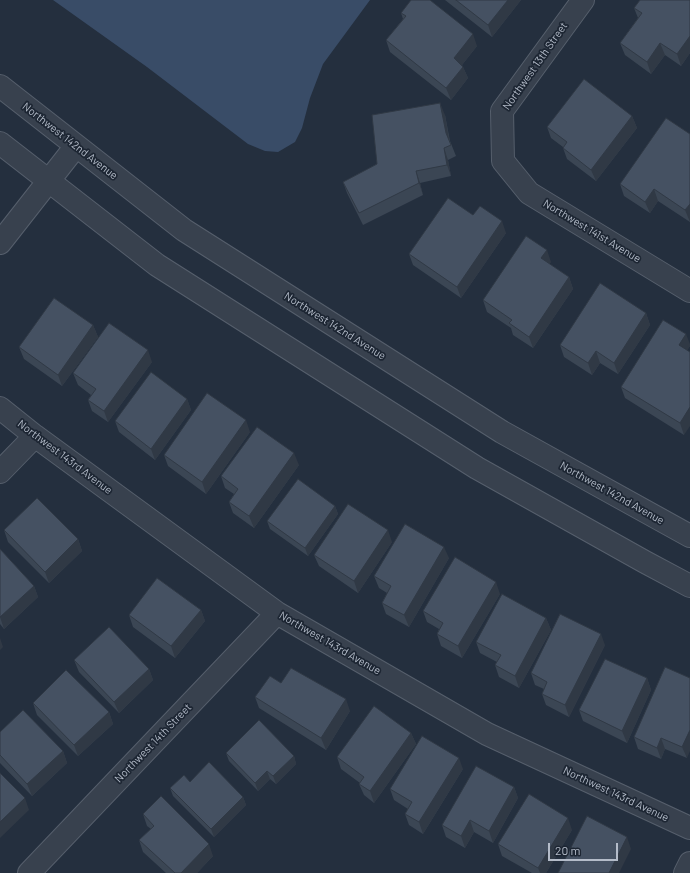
<!DOCTYPE html>
<style>
body{margin:0}
#map{position:relative;width:690px;height:873px;overflow:hidden;background:#242f3e;font-family:Barlow,sans-serif}
canvas{display:block}
.scale{position:absolute;left:548px;top:843px;width:70px;height:18px;box-sizing:border-box;border:2px solid #b4bcc9;border-top:0;padding-left:5px;font-size:12px;line-height:14px;white-space:nowrap;color:#b4bcc9;-webkit-text-stroke:3px #1d2633;paint-order:stroke}
</style>
<div id="map">
<canvas width="690" height="873"></canvas>
<div class="scale">20 m</div>
</div>
<script>
const g = document.querySelector('canvas').getContext('2d');
g.lineJoin = 'round';
function fill(path, color) { g.fillStyle = color; g.fill(path, 'evenodd'); }
const toPath = rows => new Path2D(rows.map(r => 'M' + r).join(''));
function stroke(path, color, width, dash) { g.strokeStyle = color; g.lineWidth = width; g.lineCap = dash ? 'butt' : 'round'; g.setLineDash(dash || []); g.stroke(path); }
function drawText(font, color, halo, rows, align = 'center') {
  g.font = font + ' Barlow,sans-serif'; g.lineWidth = 3.5; g.setLineDash([]); g.textBaseline = 'middle'; g.strokeStyle = halo; g.fillStyle = color; for (const [text, x, y, turn = 0] of rows) {
    g.save(); g.translate(x, y); g.rotate((+turn || 0) * Math.PI / 180); g.textAlign = isNaN(turn) ? turn : align; if (halo) g.strokeText(text, 0, 0); g.fillText(text, 0, 0); g.restore();
  }
}
fill(toPath([
 [53,0,370,0,323,64,310,98,302,128,295,142,278,152,265,151,248,144,147,67]
]), '#394c67');
const minor = toPath([
 [583,0,502,111,503,161,529,193,690,291],
 [0,86,184,230,502,432,690,536],
 [0,143,157,265,477,468,645,562,690,586],
 [0,243,76,146],
 [0,408,35,436,277,613,487,734,690,828],
 [0,472,35,436],
 [29,873,277,613],
 [685,873,690,863]
]);
stroke(minor, '#565f6c', 24);
stroke(minor, '#38414e', 22);
fill(toPath([
 [445,0,521,0,492,37],
 [690,0,690,53,681,66,665,55,651,74,625,55,620,43,638,18,634,8],
 [401,13,477,46,462,65,463,67,468,78,451,100,390,52,386,40,403,19],
 [445,115,450,141,456,156,448,160,451,176,420,183,423,195,363,225,347,193,343,182,377,164],
 [632,116,637,128,596,181,567,159,563,148,563,147,551,138,547,127],
 [690,134,690,222,658,201,650,213,624,196,620,184],
 [473,215,506,233,461,298,413,265,409,254],
 [551,262,549,264,569,277,573,289,533,348,513,335,511,328,487,312,483,300],
 [646,313,650,325,618,374,600,363,592,375,564,357,560,345],
 [93,325,98,337,62,386,24,359,19,347],
 [690,344,690,346,687,350,684,435,625,398,621,387],
 [152,362,108,422,92,411,88,400,91,395,78,385,73,373],
 [187,399,191,410,155,460,119,432,115,421],
 [250,432,206,494,168,466,164,455],
 [299,465,254,528,233,513,229,502,234,494,225,488,221,476],
 [335,506,338,514,308,556,270,529,267,521],
 [4,530,78,539,82,551,49,583,8,542],
 [392,542,358,593,319,566,314,555],
 [0,549,34,586,38,597,4,629,0,624],
 [449,558,409,627,386,614,382,603,387,593,379,588,374,576],
 [500,594,462,658,441,646,437,634,439,629,427,622,423,611],
 [201,610,205,621,175,658,133,627,129,615],
 [546,618,551,630,519,688,499,677,495,665,497,662,480,653,476,642],
 [605,645,569,717,546,705,542,694,544,689,535,685,531,673],
 [74,660,149,669,153,680,119,713,79,672],
 [665,667,687,758,665,749,661,759,638,749,634,737],
 [647,678,651,690,627,743,583,721,579,710],
 [281,683,350,711,326,750,259,708,255,697],
 [33,703,109,712,113,724,78,756,37,715],
 [0,732,63,751,67,763,32,796,0,763],
 [411,733,416,744,374,803,364,795,359,784,360,783,341,769,337,757],
 [226,753,294,756,296,764,276,784,270,779,258,791,229,761],
 [463,769,423,834,409,825,405,814,408,809,394,800,390,789],
 [190,782,243,797,246,805,214,837,173,796,170,788],
 [514,787,518,798,493,843,474,832,465,848,446,837,442,825],
 [143,814,213,856,197,873,166,873,143,852,139,840,151,829,147,826],
 [572,830,546,873,532,873,502,856,498,844]
]), '#3b4654');
fill(toPath([
 [508,0,521,0,492,37,488,25],
 [473,34,477,46,458,70,454,58],
 [690,36,690,53,681,66,677,54],
 [660,43,665,55,651,74,647,62],
 [463,67,468,78,451,100,446,88],
 [440,103,445,115,450,145,446,133],
 [632,116,637,128,596,181,591,170],
 [444,148,448,160,451,176,447,165],
 [416,171,420,183,423,195,419,183],
 [654,189,658,201,650,213,645,202],
 [690,204,690,222,685,210],
 [502,221,506,233,461,298,457,287],
 [547,250,551,262,545,270,541,258],
 [569,277,573,289,533,348,529,337],
 [646,313,650,325,618,374,614,363],
 [93,325,98,337,62,386,58,375],
 [686,334,690,344,690,346,683,357,679,345],
 [148,350,152,362,108,422,104,411],
 [596,351,600,363,592,375,588,363],
 [187,399,191,410,155,460,151,449],
 [690,407,690,426,684,435,680,423],
 [246,420,250,432,206,494,202,482],
 [294,453,299,465,254,528,249,516],
 [335,506,338,514,308,556,305,548],
 [388,530,392,542,358,593,354,581],
 [78,539,82,551,49,583,45,572],
 [444,547,449,558,409,627,404,615],
 [496,582,500,594,462,658,458,646],
 [34,586,38,597,4,629,0,617],
 [201,610,205,621,175,658,171,646],
 [546,618,551,630,519,688,515,676],
 [601,634,605,645,569,717,565,705],
 [0,638,3,647,0,650],
 [149,669,153,680,119,713,114,702],
 [647,678,651,690,627,743,622,731],
 [346,699,350,711,326,750,321,738],
 [109,712,113,724,78,756,74,745],
 [690,730,690,751,687,758,682,747],
 [411,733,416,744,374,803,370,791],
 [661,738,665,749,661,759,657,748],
 [63,751,67,763,32,796,27,784],
 [294,756,296,764,276,784,273,776],
 [459,758,463,769,423,834,419,822],
 [267,771,270,779,258,791,255,783],
 [514,787,518,798,493,843,489,831],
 [243,797,246,805,214,837,211,829],
 [25,798,29,810,0,838,0,822],
 [568,818,572,830,546,873,540,873,538,868],
 [470,820,474,832,465,848,461,836],
 [627,837,631,849,619,873,609,873],
 [209,844,213,856,197,873,181,873]
]), '#303945');
const building = toPath([
 [411,0,430,0,473,34,454,58,463,67,446,88,386,40,406,16,401,13,411,0],
 [456,0,508,0,488,25,456,0],
 [640,0,690,0,690,36,677,54,660,43,647,62,620,43,642,13,634,8,640,0],
 [584,79,632,116,591,170,563,148,567,142,547,127,584,79],
 [440,103,446,133,451,145,444,148,447,165,416,171,419,183,359,213,343,182,377,164,372,115,440,103],
 [666,118,690,134,690,204,685,210,654,189,645,202,620,184,666,118],
 [448,198,473,215,480,206,502,221,457,287,409,254,448,198],
 [526,236,547,250,541,258,569,277,529,337,509,323,512,320,483,300,526,236],
 [600,283,646,313,614,363,596,351,588,363,560,345,600,283],
 [54,298,93,325,58,375,19,347,54,298],
 [663,320,686,334,679,345,690,352,690,407,680,423,621,387,663,320],
 [109,323,148,350,104,411,88,400,96,389,73,373,109,323],
 [151,372,187,399,151,449,115,421,151,372],
 [207,393,246,420,202,482,164,455,207,393],
 [257,427,294,453,249,516,229,502,238,489,221,476,257,427],
 [298,479,335,506,305,548,267,521,298,479],
 [37,498,78,539,45,572,4,530,37,498],
 [348,504,388,530,354,581,314,555,348,504],
 [405,524,444,547,404,615,382,603,391,586,374,576,405,524],
 [0,549,34,586,0,617,0,549],
 [455,557,496,582,458,646,437,634,443,623,423,611,455,557],
 [157,578,201,610,171,646,129,615,157,578],
 [502,594,546,618,515,676,495,665,501,655,476,642,502,594],
 [560,614,601,634,565,705,542,694,547,682,531,673,560,614],
 [109,627,149,669,114,702,74,660,109,627],
 [605,659,647,678,622,731,579,710,605,659],
 [665,667,690,678,690,730,682,747,661,738,657,748,634,737,665,667],
 [291,668,346,699,321,738,255,697,270,676,281,683,291,668],
 [66,670,109,712,74,745,33,703,66,670],
 [374,706,411,733,370,791,359,784,364,777,337,757,374,706],
 [23,710,63,751,27,784,0,755,0,732,23,710],
 [259,720,294,756,273,776,267,771,255,783,226,753,259,720],
 [422,736,459,758,419,822,405,814,412,802,390,789,422,736],
 [209,762,243,797,211,829,170,788,184,775,190,782,209,762],
 [476,766,514,787,489,831,470,820,461,836,442,825,476,766],
 [0,773,25,798,0,822,0,773],
 [529,794,568,818,538,868,498,844,529,794],
 [161,796,209,844,181,873,175,873,139,840,154,826,143,814,161,796],
 [587,816,627,837,609,873,558,873,587,816]
]);
fill(building, '#455162');
stroke(building, '#303945', 1);
drawText('11px', '#b4bcc9', '#1d2633', [
 ["Northwest 13th Street",535,66,-55],
 ["Northwest 142nd Avenue",70,141,38],
 ["Northwest 141st Avenue",592,231,31],
 ["Northwest 142nd Avenue",335,326,32],
 ["Northwest 143rd Avenue",65,457,37],
 ["Northwest 142nd Avenue",612,493,29],
 ["Northwest 143rd Avenue",330,643,30],
 ["Northwest 14th Street",153,743,-46],
 ["Northwest 143rd Avenue",616,794,25]
]);
</script>
